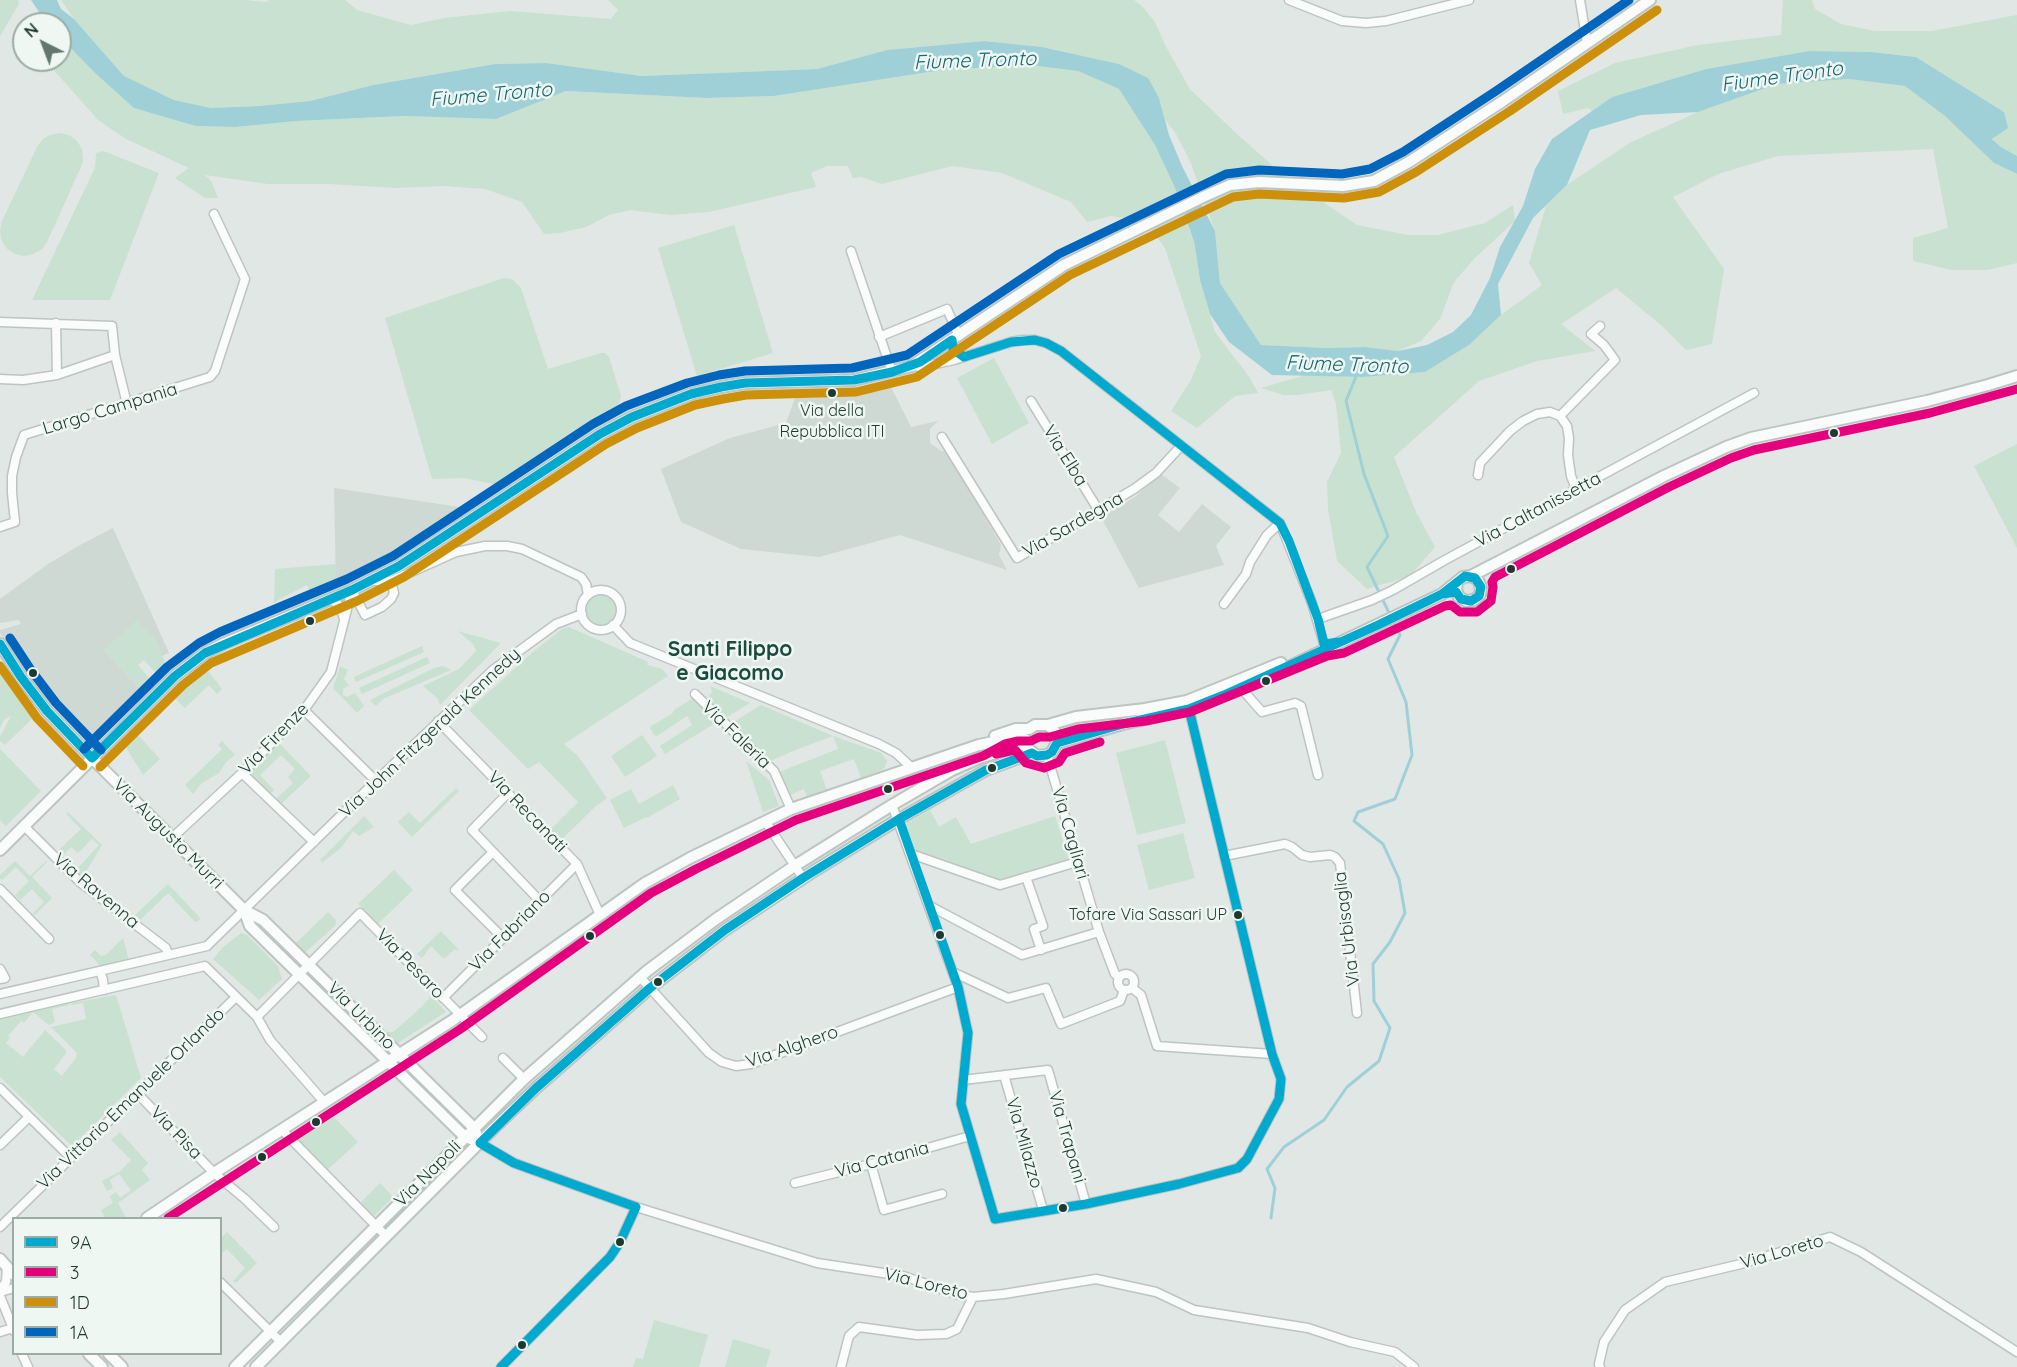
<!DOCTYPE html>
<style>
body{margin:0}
#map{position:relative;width:2017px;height:1367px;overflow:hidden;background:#e1e7e4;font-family:Quicksand,sans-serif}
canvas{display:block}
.legend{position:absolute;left:12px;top:1217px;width:210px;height:138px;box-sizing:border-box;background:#eef7f2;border:2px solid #9baba5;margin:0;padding:8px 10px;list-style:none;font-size:18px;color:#1f3932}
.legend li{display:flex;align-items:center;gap:12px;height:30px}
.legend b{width:30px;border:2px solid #9baba5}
.north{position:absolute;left:12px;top:12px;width:60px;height:60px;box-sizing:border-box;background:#eef7f2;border:2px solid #9baba5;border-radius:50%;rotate:318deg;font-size:16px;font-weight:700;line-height:24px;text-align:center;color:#1f3932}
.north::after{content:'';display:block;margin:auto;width:21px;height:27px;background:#637670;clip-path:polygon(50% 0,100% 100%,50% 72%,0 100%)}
</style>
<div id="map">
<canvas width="2017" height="1367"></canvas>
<ul class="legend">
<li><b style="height:8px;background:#00a9ce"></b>9A</li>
<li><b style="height:8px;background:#e5007d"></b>3</li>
<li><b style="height:8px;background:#cc900a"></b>1D</li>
<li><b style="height:8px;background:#0065bd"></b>1A</li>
</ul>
<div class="north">N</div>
</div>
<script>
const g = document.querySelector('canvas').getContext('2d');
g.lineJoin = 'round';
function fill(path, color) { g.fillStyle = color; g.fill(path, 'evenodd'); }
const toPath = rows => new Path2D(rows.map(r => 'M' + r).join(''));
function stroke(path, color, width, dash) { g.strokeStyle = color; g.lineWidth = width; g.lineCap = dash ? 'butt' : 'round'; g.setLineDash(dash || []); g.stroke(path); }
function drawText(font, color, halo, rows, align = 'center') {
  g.font = font + ' Quicksand,sans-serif'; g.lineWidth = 5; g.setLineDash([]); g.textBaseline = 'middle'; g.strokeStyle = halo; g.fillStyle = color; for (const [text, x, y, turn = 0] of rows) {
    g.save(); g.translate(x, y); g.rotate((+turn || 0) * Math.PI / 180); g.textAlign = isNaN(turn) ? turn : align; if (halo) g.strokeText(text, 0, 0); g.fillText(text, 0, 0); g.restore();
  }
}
fill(toPath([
 [890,385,911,427,938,421,930,429,930,443,941,451,948,451,1001,545,999,555,1007,570,900,535,819,557,741,549,681,522,661,469,730,438,786,423,795,398,846,396,862,394],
 [1161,474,1180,488,1158,515,1179,532,1202,504,1231,527,1216,546,1224,565,1139,588,1101,517,1135,497],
 [334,488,459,507,463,517,407,553,372,572,336,587],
 [113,528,169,653,162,656,155,639,104,650,140,689,86,741,27,679,0,633,0,630,21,624,19,620,0,623,0,599,48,564,80,545]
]), '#ced9d4');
fill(toPath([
 [0,0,18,0,19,4,0,36],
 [61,0,246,0,266,2,269,0,345,0,357,10,411,25,444,18,510,11,611,19,618,10,608,0,1134,0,1143,7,1155,22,1165,45,1190,89,1237,134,1283,175,1357,225,1408,235,1438,235,1485,223,1513,205,1515,221,1474,259,1454,282,1440,319,1421,341,1398,351,1365,347,1327,348,1261,345,1220,283,1215,231,1190,161,1175,132,1165,120,1159,98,1119,64,1042,47,984,41,887,50,817,69,642,76,546,63,495,64,373,85,310,101,259,106,211,108,174,100,124,76,74,19],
 [1783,0,1812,0,1815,9,1841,24,1875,31,1932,31,2017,15,2017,156,2001,147,1992,138,2004,112,1916,57,1872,52,1809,51,1706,69,1612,97,1592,111,1588,108,1563,114,1558,91,1615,63,1698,45,1781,35],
 [60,37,93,71,196,126,236,127,297,121,403,116,496,119,566,91,706,98,774,96,942,70,1029,65,1078,71,1119,89,1155,145,1175,188,1194,241,1200,280,1215,332,1250,378,1258,393,1235,396,1197,428,1171,411,1191,380,1201,356,1165,248,1145,221,1111,216,1087,222,1071,202,1002,173,953,166,882,184,861,177,853,178,848,166,827,166,811,173,816,187,709,212,670,215,630,210,609,215,586,227,560,233,544,234,522,202,485,189,445,186,395,188,329,184,268,184,205,175,212,182,218,198,205,198,175,178,189,168,126,139,98,120,45,60,60,60],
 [1849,79,1906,86,1945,116,1994,163,2017,174,2017,263,1987,270,1951,270,1913,261,1913,238,1948,228,1933,149,1778,156,1718,174,1673,197,1724,269,1712,344,1686,350,1662,326,1616,288,1561,324,1595,351,1537,361,1479,381,1394,457,1416,512,1435,547,1410,576,1367,589,1337,561,1328,509,1327,482,1341,453,1336,404,1331,390,1298,395,1283,395,1261,388,1306,375,1363,377,1425,372,1469,345,1501,315,1542,285,1529,263,1546,206,1567,185,1631,142,1698,112,1777,84],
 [60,133,69,135,77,141,82,149,83,159,81,167,47,242,41,250,33,254,23,256,15,254,6,248,1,239,0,230,2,221,37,147,43,139,50,135],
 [103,151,159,173,110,300,32,300,92,174,95,167,96,153],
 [734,225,773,353,697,376,658,248],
 [504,278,512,279,521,288,548,369,601,353,605,353,609,357,621,396,617,412,587,434,555,448,498,485,464,478,432,479,385,318],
 [994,358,1029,423,992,444,957,378],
 [2017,444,2017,548,1974,466],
 [336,564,336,587,313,598,307,585,276,601,274,604,275,569],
 '586 610a15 15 0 1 1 30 0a15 15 0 1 1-30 0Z',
 [137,620,155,639,166,664,156,673,144,660,138,665,150,679,140,689,104,650],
 [569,627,648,662,647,665,662,669,668,676,564,744,578,756,607,798,597,805,561,840,550,830,578,802,539,762,528,769,469,710,534,651,562,629],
 [458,631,501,643,440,705,438,699,423,686,459,669,476,651,473,644],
 [422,646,424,652,356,682,354,677],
 [427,657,430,663,362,694,359,688],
 [0,666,34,717,5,745,0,741,0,737,11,716,4,720,0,728],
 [340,666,348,670,344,679,349,685,343,689,343,695,347,697,355,693,364,706,357,713,333,688],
 [443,666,451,670,383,699,376,706,370,700,434,668],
 [205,667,222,689,217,694,209,685,185,708,174,697],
 [710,686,750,703,727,717,707,699,712,692],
 [693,698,717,722,665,754,660,746,692,725,687,716,657,736,654,735,650,728,651,726,672,714,674,710],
 [761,705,833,736,881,753,887,761,885,767,880,771,861,778,854,759,820,771,827,790,807,797,804,789,790,795,779,772,838,749,833,736,798,749,770,761,732,723],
 [137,734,160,759,143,775,125,746],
 [642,735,657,756,625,777,611,756],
 [1165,740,1186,823,1137,835,1116,753],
 [222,741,235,755,226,762,219,773,202,783,193,794,185,785,222,749,218,745],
 [279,743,311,776,280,805,275,800,293,783,288,777,295,769,281,755,260,775,274,790,269,795,247,773],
 [0,749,41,791,6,826,0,820],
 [746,761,769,780,779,806,763,812],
 [673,785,680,799,647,818,646,817,624,828,610,800,631,789,639,804],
 [456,788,459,791,412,837,398,822,409,812,420,823],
 [930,810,939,827,956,817,971,844,1055,816,1069,861,999,882,913,851,904,825],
 [68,812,102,845,82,878,75,871,99,845,92,839,78,853,71,847,61,857,57,852,81,829,66,814],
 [364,816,374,827,359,836,353,831,341,848,324,861,323,863,320,860],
 [1183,833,1195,878,1149,890,1137,845],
 [15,861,30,876,46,861,47,862,32,877,52,898,35,915,33,913,44,902,32,889,20,900,15,895,29,881,16,867,2,880,0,878,0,875],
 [394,870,413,890,378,924,358,904],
 [168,884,172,888,201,919,195,922,168,893,140,920,135,915],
 [328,912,336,920,335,926,301,956,292,947],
 [441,931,459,950,458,951,455,949,444,959,431,946,422,958,417,954],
 [241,933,247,935,278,966,282,979,259,1000,213,959,222,948],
 [123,938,129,961,100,967,98,963,90,955,95,950,101,956,106,955],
 [429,993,446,1012,398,1043,387,1032,393,1032,416,1012,429,999],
 [116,995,141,1078,72,1146,0,1077,0,1019,69,1003,69,1005,52,1009,55,1022,49,1025,33,1012,24,1023,21,1021,8,1036,10,1038,6,1043,23,1057,45,1030,66,1050,66,1053,54,1069,62,1076,76,1058,77,1053,51,1027,86,1019,83,1003,71,1005,71,1003],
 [332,1115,358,1142,327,1170,295,1138],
 [120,1132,148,1163,142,1170,150,1180,118,1203,126,1218,105,1218,101,1210,113,1203,110,1196,116,1192,120,1198,131,1190,119,1174,110,1180,113,1188,107,1191,102,1181,119,1172,131,1160,111,1140],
 [380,1183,393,1197,374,1216,360,1203],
 [227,1232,257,1263,236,1283,233,1281,245,1268,227,1249,221,1254,221,1238],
 [654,1320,708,1335,699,1367,633,1367,636,1358,643,1359],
 [733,1339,771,1350,766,1367,725,1367]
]), '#c9e1d0');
fill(toPath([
 [31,0,57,0,61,9,74,19,124,76,174,100,211,108,259,106,310,101,373,85,495,64,546,63,642,76,817,69,887,50,984,41,1042,47,1119,64,1148,78,1159,98,1169,135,1182,166,1215,231,1220,283,1261,345,1327,348,1365,347,1398,351,1427,345,1453,332,1471,315,1490,278,1500,247,1523,206,1535,169,1552,139,1612,97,1706,69,1809,51,1872,52,1916,57,2004,112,2008,128,1992,139,2001,147,2017,156,2017,174,1994,163,1945,116,1905,86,1849,79,1777,84,1698,112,1641,115,1590,130,1567,185,1533,218,1498,284,1501,315,1469,345,1425,372,1363,377,1272,375,1229,342,1210,314,1200,280,1194,241,1175,188,1155,145,1119,89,1078,71,1029,65,942,70,774,96,706,98,566,91,496,119,403,116,297,121,236,127,196,126,134,108,93,71,60,37,60,24,47,24]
]), '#a0d0d7');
stroke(toPath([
 [1357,374,1346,401,1364,474,1388,536,1367,567,1390,615],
 [1271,1218,1275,1188,1267,1169,1284,1147,1324,1120,1347,1087,1379,1061,1390,1028,1374,1001,1373,964,1390,942,1405,913,1399,879,1383,844,1354,821,1358,812,1395,799,1412,755,1406,702,1388,659,1400,635,1393,621]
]), '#a0d0d7', 3);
const street = toPath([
 [1289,0,1342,21,1366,23,1386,21,1469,0],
 [1580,0,1587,43],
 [851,251,892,372],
 [0,322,112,326,115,355,127,404],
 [56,323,57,375],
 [879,337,947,309,959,336],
 [952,340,953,349,964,357],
 [912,366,922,367,954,360,1011,342,1023,340,1035,340,1046,343,1061,351,1280,523,1312,603,1324,644],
 [0,379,23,380,57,375,115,355],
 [1031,401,1099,511],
 [1560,416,1615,360,1604,345,1591,334,1600,326],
 [942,437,1017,558,1134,489,1156,473,1181,446],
 [1478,475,1480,463,1510,431,1523,421,1537,414,1550,412,1560,416,1567,426,1569,438,1568,455,1571,476,1576,489],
 [0,527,15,522,12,493,12,476,16,457,24,435,210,377,215,371,245,279,214,214],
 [373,581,391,581,456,552,485,546,507,546,522,549,581,577,586,584,588,595],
 [352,590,365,615,382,607,391,599,394,593,391,581],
 '581 610a20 20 0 1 1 40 0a20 20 0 1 1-40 0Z',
 [331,599,340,606,344,619],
 [1224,604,1246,574,1250,562,1267,535,1280,523],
 [1318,619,1372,600,1393,590,1445,560,1754,393],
 [613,625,630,643,879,744,896,753,911,767],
 [1241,688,1262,712,1295,703,1301,706,1318,775],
 [695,694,774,771,791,809],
 [304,710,376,781],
 [438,721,577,864,600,915],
 [1047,755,1099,932,1115,974,1119,977],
 [242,773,314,842],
 [508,793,472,830,540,901],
 [892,805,958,987,968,1033,961,1104,995,1219,1086,1204,1179,1184,1238,1168,1247,1159,1279,1099,1281,1079,1272,1054,1189,709],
 [765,821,803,878],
 [24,826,81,883,166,948,168,955],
 [172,838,242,773,304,710,331,672,352,590],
 [493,852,455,890,503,938],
 [911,854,1000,885,1077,862],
 [1224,856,1285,844,1292,847,1302,855,1310,857,1330,855,1335,857,1340,863,1357,1013],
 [1026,877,1043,926,1034,929,1041,950],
 [0,889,49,939],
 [930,906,1022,955,1099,932],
 [0,969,5,978,0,979],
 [100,971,103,980,104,990],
 [955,973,1008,998,1046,988,1061,1024,1120,1001,1124,990],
 '1118 982a8 8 0 1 1 16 0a8 8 0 1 1-16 0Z',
 [640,977,709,1053,722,1062,736,1066,751,1064,958,987],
 [1132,988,1141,995,1157,1046,1272,1054],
 [0,994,207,946,376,781,493,670,556,624,582,614],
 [443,998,577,864],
 [0,1014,205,966,257,1017,360,913,482,1037],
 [257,1017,270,1040,325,1103],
 [503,1058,524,1079],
 [1004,1075,1043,1210],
 [963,1080,1048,1070,1086,1204],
 [0,1088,71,1158],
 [137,1093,214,1173,245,1199,274,1227],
 [282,1130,386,1236],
 [480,1143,514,1163,636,1207,817,1263,903,1276,956,1294,973,1297,1004,1294,1096,1279,1156,1292,1194,1310,1308,1328,1350,1342,1395,1352,1414,1367],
 [0,1145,29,1117],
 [871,1164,884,1210,942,1194],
 [795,1183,871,1164,970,1136],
 [0,1227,236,997],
 [220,1282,281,1342],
 [0,1290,6,1282,7,1266],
 [0,1292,14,1288],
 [0,1296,14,1331],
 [0,1332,13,1328],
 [22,1354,28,1367],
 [501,1367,610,1257,620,1242,636,1207],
 [841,1367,849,1336,859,1327,917,1335,946,1334,957,1329,973,1297],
 [1600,1367,1599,1364,1604,1342,1625,1310,1665,1282,1741,1264,1830,1237,1861,1252,2017,1352]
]);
const secondary = toPath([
 [1457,583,1456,590,1459,597,1466,601,1474,600,1480,595,1481,587,1478,580,1471,576],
 [0,644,21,677,47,711,92,758,244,910,250,926,465,1137,471,1139],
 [995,736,1016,729,1029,729,1035,725,1048,725,1076,717,1145,709,1187,701,1281,663],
 [1057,743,1123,724,1189,709,1284,669,1442,594,1463,577,1471,576,1664,476,1726,447,1751,438,1927,401,1988,385,2017,376],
 [1027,748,1037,756,1047,755,1052,752,1057,743,1057,737,1055,732,1048,725],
 [0,850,175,676,205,653,225,643,352,590,399,566,600,434,632,417,691,394,721,387,745,383,854,380,912,366,1064,265,1203,197,1230,185,1259,182,1343,186,1374,181,1409,162,1503,101,1650,0],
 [244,910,263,920,474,1128,476,1133],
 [147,1218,214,1173,453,1020,645,883,690,858,791,809,979,745,1013,738,1025,739],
 [0,1259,14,1275],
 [89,1354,102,1367],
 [109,1354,122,1367],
 [235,1367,524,1079,647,971,716,919,796,865,892,805,952,770,979,758,1025,744],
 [256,1367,494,1128,535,1089,650,988,725,930,814,871,899,819,986,770,1032,753]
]);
stroke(street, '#bec4c1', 11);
stroke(secondary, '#bdc5c1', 14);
stroke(street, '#fafbfb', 8);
stroke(secondary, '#fafbfb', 10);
stroke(toPath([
 [1465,576,1475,578,1481,587,1479,596,1471,601,1461,599,1456,592,1442,594,1465,576],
 [0,644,21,677,47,711,92,758,175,676,205,653,352,590,399,566,600,434,632,417,691,394,721,387,745,383,854,380,892,372,920,362,952,340,953,349,964,357,1011,342,1035,340,1046,343,1061,351,1280,523,1289,541,1318,619,1324,644,1339,642],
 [899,819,958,987,968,1033,961,1104,995,1219,1086,1204,1179,1184,1238,1168,1247,1159,1279,1099,1281,1079,1272,1054,1189,709],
 [501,1367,610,1257,620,1242,636,1207,514,1163,480,1143,535,1089,650,988,725,930,803,878,899,819,986,770,1032,753,1037,756,1047,755,1052,752,1057,743,1123,724,1189,709,1224,695,1378,625,1442,594]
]), '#00a9ce', 9);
stroke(toPath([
 [996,754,1015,750,1026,763,1044,768,1059,762,1065,753,1100,742],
 [168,1218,459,1030,651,893,696,869,796,820,983,756,1005,744,1018,741,1031,741,1039,737,1050,737,1078,729,1146,721,1190,712,1327,656,1344,653,1445,606,1451,605,1460,612,1477,612,1491,601,1493,587,1492,582,1495,577,1669,487,1731,458,1754,450,1930,413,2017,389]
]), '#e5007d', 9);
stroke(toPath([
 [0,666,37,718,83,766],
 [100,767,183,685,211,663,357,601,404,577,606,444,637,428,695,405,723,399,746,395,856,392,917,377,1070,275,1233,197,1259,194,1344,198,1379,192,1416,172,1510,111,1657,10]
]), '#cc900a', 9);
stroke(toPath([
 [10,638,31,670,56,703,101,750],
 [84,749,167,667,199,643,220,632,347,579,393,556,593,424,626,406,687,383,719,375,745,371,852,368,907,355,1059,254,1226,174,1259,170,1342,174,1370,169,1403,152,1496,91,1629,0]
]), '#0065bd', 9);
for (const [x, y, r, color] of [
 [832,393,5,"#1f3932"],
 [1834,433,5,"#1f3932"],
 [1511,569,5,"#1f3932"],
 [310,621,5,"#1f3932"],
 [33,673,5,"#1f3932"],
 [1266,681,5,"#1f3932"],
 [992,768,5,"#1f3932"],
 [888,789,5,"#1f3932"],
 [1238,915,5,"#1f3932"],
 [940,935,5,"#1f3932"],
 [590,936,5,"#1f3932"],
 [658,982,5,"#1f3932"],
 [316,1122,5,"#1f3932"],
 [262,1157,5,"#1f3932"],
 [1063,1208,5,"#1f3932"],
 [620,1242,5,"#1f3932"],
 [522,1345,5,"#1f3932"]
]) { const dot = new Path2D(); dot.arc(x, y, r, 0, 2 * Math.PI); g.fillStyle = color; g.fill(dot); stroke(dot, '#eef7f2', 2); }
drawText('16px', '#1f3932', '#eef7f2', [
 ["Via della",832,411],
 ["Repubblica ITI",832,432],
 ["Tofare Via Sassari UP",1227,915,"right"]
]);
drawText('18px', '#1f3932', '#eef7f2', [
 ["Largo Campania",110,409,-17],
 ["Via Elba",1065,456,58],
 ["Via Caltanissetta",1538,510,-28],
 ["Via Sardegna",1073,525,-30],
 ["Via John Fitzgerald Kennedy",430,733,-43],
 ["Via Faleria",736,735,44],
 ["Via Firenze",274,739,-46],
 ["Via Recanati",527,812,46],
 ["Via Cagliari",1070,833,74],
 ["Via Augusto Murri",168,834,45],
 ["Via Ravenna",96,891,40],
 ["Via Urbisaglia",1347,929,-97],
 ["Via Fabriano",510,931,-45],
 ["Via Pesaro",410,964,46],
 ["Via Urbino",361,1016,45],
 ["Via Alghero",792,1047,-19],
 ["Via Vittorio Emanuele Orlando",131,1099,-44],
 ["Via Pisa",176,1133,46],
 ["Via Trapani",1067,1137,74],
 ["Via Milazzo",1024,1143,74],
 ["Via Catania",882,1160,-15],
 ["Via Napoli",428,1174,-45],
 ["Via Loreto",1782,1252,-16],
 ["Via Loreto",926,1284,14]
]);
drawText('italic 20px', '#196775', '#eef7f2', [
 ["Fiume Tronto",975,61,-2],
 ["Fiume Tronto",1782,77,-8],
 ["Fiume Tronto",491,95,-5],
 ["Fiume Tronto",1347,365,2]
]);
drawText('bold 21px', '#1b4b3f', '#eef7f2', [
 ["Santi Filippo",730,650],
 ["e Giacomo",730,674]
]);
</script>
